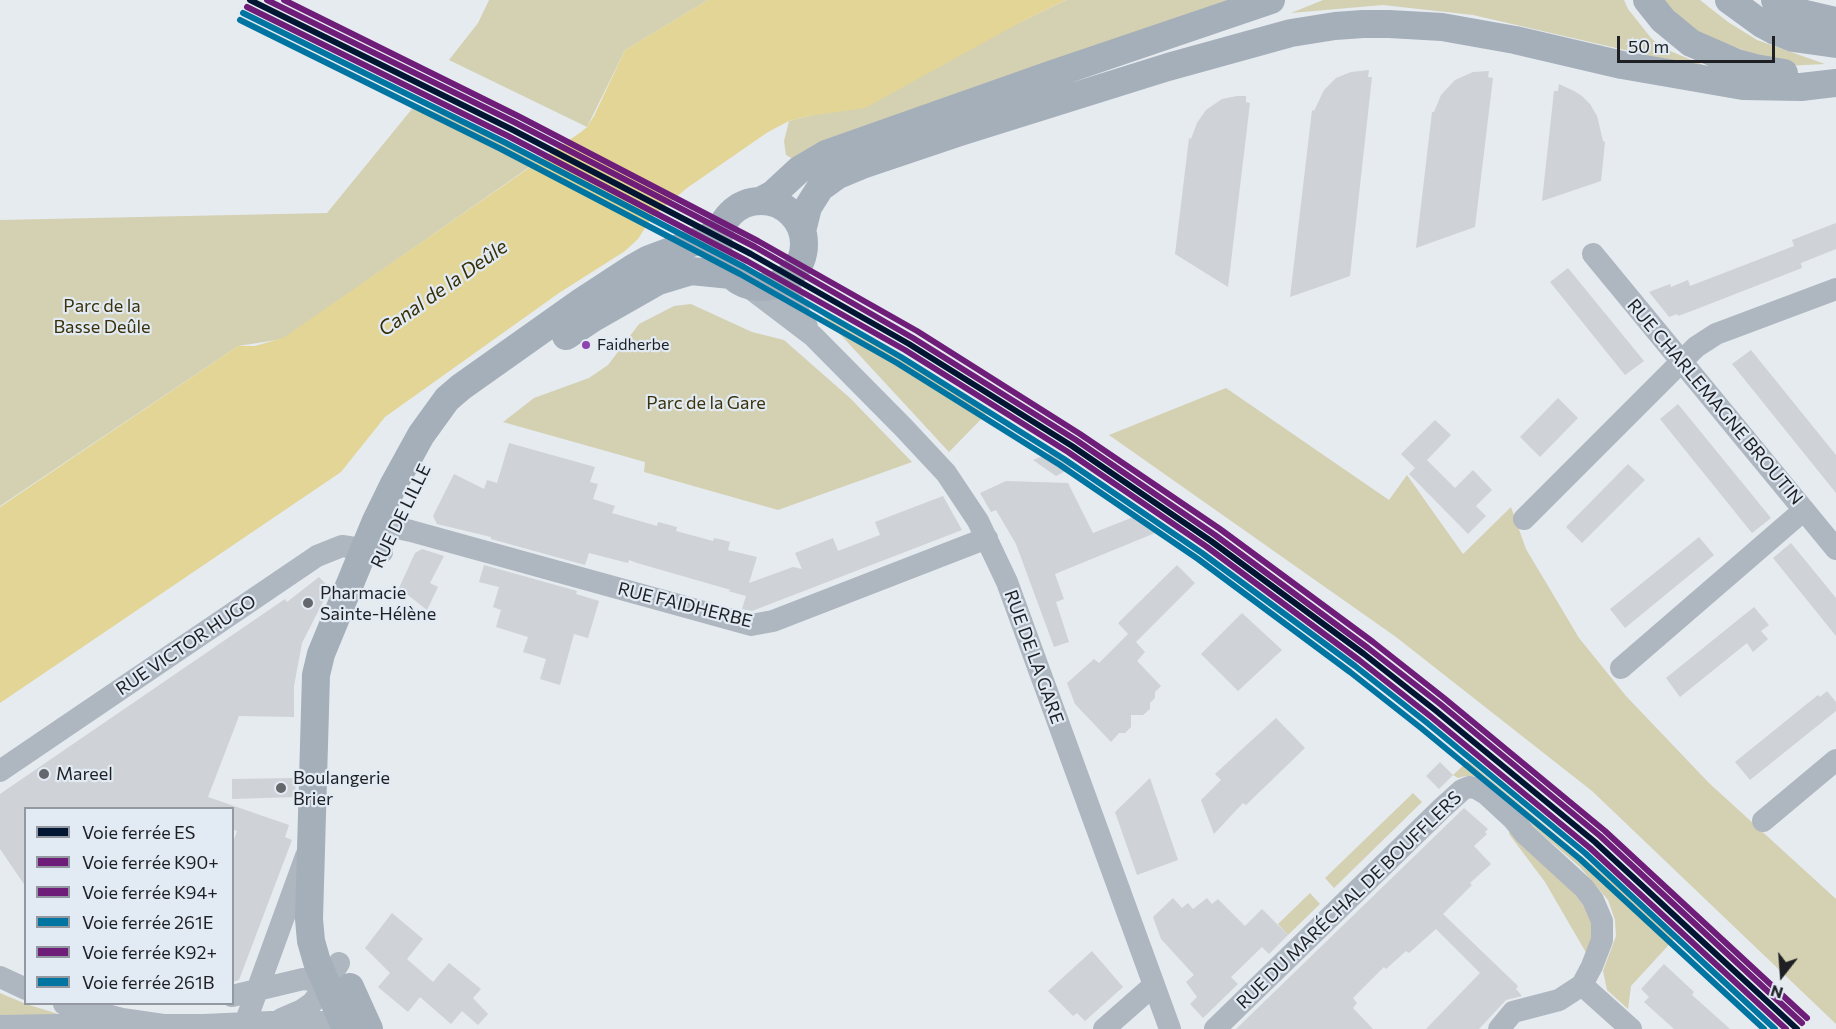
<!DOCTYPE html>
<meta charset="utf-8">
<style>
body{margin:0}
#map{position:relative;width:1836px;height:1029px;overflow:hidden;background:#e6ebf0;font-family:Commissioner,sans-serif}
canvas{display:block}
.legend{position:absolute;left:24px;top:807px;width:210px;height:198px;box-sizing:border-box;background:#e2eaf4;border:2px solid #9499a1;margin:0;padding:8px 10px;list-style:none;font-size:18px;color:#1e2024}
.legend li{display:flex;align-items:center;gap:12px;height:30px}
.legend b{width:30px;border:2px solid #9499a1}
.north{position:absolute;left:1752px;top:945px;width:60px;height:60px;-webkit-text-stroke:4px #e2eaf4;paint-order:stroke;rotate:197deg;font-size:16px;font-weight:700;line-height:24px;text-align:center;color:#1e2024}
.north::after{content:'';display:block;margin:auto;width:21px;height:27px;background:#1e2024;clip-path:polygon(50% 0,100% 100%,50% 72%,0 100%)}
.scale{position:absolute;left:1617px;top:36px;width:158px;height:27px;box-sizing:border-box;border:3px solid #1e2024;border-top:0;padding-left:8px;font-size:18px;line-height:21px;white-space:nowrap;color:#1e2024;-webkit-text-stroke:4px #e2eaf4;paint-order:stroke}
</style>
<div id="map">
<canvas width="1836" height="1029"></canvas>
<ul class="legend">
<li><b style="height:8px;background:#011633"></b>Voie ferrée ES</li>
<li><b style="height:8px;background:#6e1e78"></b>Voie ferrée K90+</li>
<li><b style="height:8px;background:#6e1e78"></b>Voie ferrée K94+</li>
<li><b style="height:8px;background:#0075a1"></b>Voie ferrée 261E</li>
<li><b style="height:8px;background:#6e1e78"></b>Voie ferrée K92+</li>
<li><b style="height:8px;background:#0075a1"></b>Voie ferrée 261B</li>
</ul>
<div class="north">N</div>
<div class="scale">50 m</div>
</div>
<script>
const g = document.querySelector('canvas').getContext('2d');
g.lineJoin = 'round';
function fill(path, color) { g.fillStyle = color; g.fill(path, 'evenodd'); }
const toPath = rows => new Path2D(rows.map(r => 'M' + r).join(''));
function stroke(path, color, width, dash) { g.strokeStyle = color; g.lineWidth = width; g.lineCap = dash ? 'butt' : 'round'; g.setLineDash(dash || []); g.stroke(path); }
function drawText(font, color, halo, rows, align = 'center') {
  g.font = font + ' Commissioner,sans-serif'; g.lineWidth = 4.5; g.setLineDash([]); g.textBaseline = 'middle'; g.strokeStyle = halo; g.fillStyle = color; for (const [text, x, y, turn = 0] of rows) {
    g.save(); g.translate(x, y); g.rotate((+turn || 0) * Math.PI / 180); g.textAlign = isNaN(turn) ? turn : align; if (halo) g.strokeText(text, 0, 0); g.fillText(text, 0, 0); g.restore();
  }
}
fill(toPath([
 [489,0,708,0,625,50,587,127,449,60,478,23],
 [1066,0,1230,0,795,160,786,155,784,141,789,121,809,116,1023,21],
 [1323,0,1624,0,1628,9,1651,38,1663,48,1720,72,1473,15,1383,5,1291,13],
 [1661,0,1700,0,1728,22,1757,40,1825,64,1785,66,1693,31],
 [416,104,511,145,538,161,283,339,238,346,0,506,0,220,327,213],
 [691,304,752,332,784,340,850,398,912,462,778,510,644,472,645,462,503,422,534,398,589,378,608,365,639,324,674,306],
 [814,306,990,410,949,452],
 [1226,388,1389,500,1407,475,1463,554,1511,507,1526,549,1579,638,1626,696,1709,783,1836,899,1836,1024,1592,791,1396,637,1109,435],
 [1468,761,1677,936,1631,986,1628,1009,1607,990,1603,971,1616,936,1615,920,1608,900,1580,867,1538,831,1491,784,1477,776,1465,776,1458,778,1453,775],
 [1413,793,1422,802,1334,888,1325,878],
 [1511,830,1566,882,1595,921,1588,956,1545,882,1509,834],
 [1310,893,1320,904,1288,935,1278,924],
 [0,993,26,1004,65,1016,0,1019]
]), '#d4d0b2');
fill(toPath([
 [708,0,1066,0,1023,21,865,108,809,116,789,121,768,132,687,188,652,217,638,239,625,251,559,293,385,417,341,472,0,703,0,507,238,346,255,346,283,338,581,132,587,127,594,116,625,50]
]), '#e2d596');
fill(toPath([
 [1369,70,1368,77,1372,77,1350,276,1290,297,1312,110,1314,111,1324,90,1336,78,1351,72],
 [1489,71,1488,77,1493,78,1475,227,1416,248,1432,112,1434,112,1441,95,1455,80,1473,72],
 [1559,84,1574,91,1582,96,1590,104,1597,116,1603,141,1605,142,1601,181,1542,201,1554,91,1558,91],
 [1237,96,1246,96,1246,102,1250,103,1228,287,1175,254,1189,138,1191,139,1197,123,1206,110,1222,99],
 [1836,223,1836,249,1801,263,1802,268,1689,312,1678,316,1677,314,1669,317,1649,292,1670,284,1671,287,1688,280,1690,286,1794,246,1792,240],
 [1568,268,1644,361,1625,375,1550,282],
 [1751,350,1836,455,1836,493,1732,364],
 [1558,398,1578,418,1540,457,1520,437],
 [1678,404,1771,518,1752,533,1660,419],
 [1435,420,1451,435,1427,460,1455,488,1473,470,1492,490,1476,506,1486,516,1468,534,1409,474,1415,468,1401,454],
 [509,443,595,467,590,482,598,484,593,499,615,506,612,513,657,526,658,522,677,527,676,531,713,541,714,538,723,540,730,542,728,550,757,557,749,583,793,567,802,569,795,553,833,538,838,551,880,535,875,522,943,496,962,530,752,611,742,609,746,596,728,591,731,590,637,563,629,560,628,563,589,553,585,565,491,539,491,537,437,524,433,516,454,474,484,489,487,480,497,483],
 [1053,452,1073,467,1056,476,1033,460],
 [1628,464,1645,480,1582,543,1566,527],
 [1006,481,1068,483,1093,533,1136,516,1155,533,1055,574,1064,599,1056,602,1069,642,1054,647,1016,544,996,510,991,512,980,493],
 [1699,537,1714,555,1625,628,1610,609],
 [1791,543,1836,598,1836,636,1773,558],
 [422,549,444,556,430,583,438,587,427,610,399,588,415,553],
 [484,565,577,591,576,594,599,601,588,638,574,634,560,685,540,679,546,659,523,652,528,637,496,627,501,610,493,607,499,587,479,582],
 [1177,565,1195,583,1136,642,1145,652,1137,661,1161,686,1155,692,1155,698,1150,703,1150,709,1143,715,1131,715,1131,727,1125,733,1119,733,1111,742,1075,704,1067,683,1094,659,1099,663,1128,634,1118,623],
 [319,577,330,588,302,643,294,686,294,717,239,716,208,797,289,825,285,837,292,840,239,980,232,982,232,845,237,831,232,829,232,808,26,808,26,887,0,849,0,794,285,599,287,602],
 [1754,607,1769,625,1761,631,1768,639,1753,652,1747,643,1680,697,1666,678],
 [1242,613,1282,650,1238,691,1201,654],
 [1827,691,1836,702,1836,711,1750,780,1735,762,1818,695,1820,697],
 [1276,718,1305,748,1246,805,1243,803,1214,834,1201,800,1221,780,1215,774],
 [1440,762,1453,775,1439,789,1426,776],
 [296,778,295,797,232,799,232,779],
 [1150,778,1178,860,1137,875,1115,812],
 [1464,808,1488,829,1485,832,1487,834,1474,846,1491,864,1470,883,1472,885,1443,914,1518,986,1516,989,1522,996,1506,1000,1479,1029,1426,1029,1480,973,1436,929,1409,953,1406,951,1386,969,1384,967,1353,998,1357,1003,1353,1008,1373,1029,1236,1029],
 [1173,898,1182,908,1188,903,1193,909,1207,898,1212,904,1218,899,1245,926,1262,909,1288,935,1269,954,1262,947,1231,977,1238,984,1203,1018,1190,1004,1197,997,1186,982,1194,975,1161,939,1153,917],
 [392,913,423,939,407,959,433,982,449,963,481,989,473,998,488,1014,478,1025,462,1011,451,1024,420,997,408,1012,378,987,390,973,365,948],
 [1092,951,1123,987,1085,1021,1077,1013,1073,1016,1048,991],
 [1664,964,1694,992,1692,995,1730,1029,1674,1029,1644,1002,1649,997,1641,989]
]), '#cfd2d6');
stroke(toPath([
 [1593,254,1836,549],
 [788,278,794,304,807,327],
 [746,285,813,336,903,427,946,473,978,521,1007,582,1170,1029],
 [1524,519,1696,347,1716,334,1836,289],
 [375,523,411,531,751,625,773,621,987,538],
 [1621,668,1804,510],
 [0,771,317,556,342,546,382,552],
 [1763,821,1836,760],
 [0,977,26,989],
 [1582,985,1631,1029],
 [232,996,303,979,320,981,338,989],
 [64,1004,122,1019,163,1025,204,1025,271,1022,343,1022],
 [281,1019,302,1010,312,1003,321,992,339,963],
 [0,1026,115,1024],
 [243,1029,306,856],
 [1104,1029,1154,985],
 [1215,1029,1441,809,1462,790,1469,787,1476,788,1486,794,1513,819,1525,834,1584,888,1593,900,1602,921,1602,940,1592,966,1582,985,1559,1000,1513,1012,1499,1029]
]), '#aeb6c0', 22);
stroke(toPath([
 [1647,0,1663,20,1691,43,1737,63,1755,68,1784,73],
 [1729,0,1762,24,1775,31,1793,38,1836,44],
 [1775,0,1785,6,1801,13,1836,21],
 [760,201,773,194,799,170,826,154,1050,75,1271,0],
 '718 244a43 43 0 1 1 86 0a43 43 0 1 1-86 0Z',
 [802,231,808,207,820,188,838,175,862,165,960,132,1168,67,1291,33,1335,26,1363,24,1389,24,1442,27,1515,40,1622,65,1743,86,1801,87,1836,83],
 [566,336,593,318,658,281,691,271,731,275],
 [350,987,369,1029],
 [346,1029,317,962,311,941,309,919,316,675,321,654,375,523,394,484,421,435,447,399,461,387,581,302,633,268,649,259,708,237,720,231]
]), '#a5afba', 28);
stroke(toPath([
 [250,0,511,129,751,254,909,344,1072,446,1211,541,1364,654,1435,710,1595,842,1797,1029]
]), '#011633', 6);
stroke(toPath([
 [247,7,508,136,747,261,905,350,1068,452,1207,547,1359,660,1430,716,1590,848,1786,1029]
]), '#6e1e78', 6);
stroke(toPath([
 [267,0,514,122,755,247,913,338,1076,440,1215,535,1368,648,1440,704,1600,836,1802,1023]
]), '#6e1e78', 6);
stroke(toPath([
 [243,13,504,142,744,267,901,357,1064,459,1202,553,1355,666,1426,722,1585,853,1775,1029]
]), '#0075a1', 6);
stroke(toPath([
 [284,0,518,116,758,241,917,331,1080,434,1220,529,1373,642,1444,698,1605,831,1807,1018]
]), '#6e1e78', 6);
stroke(toPath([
 [240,20,501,149,740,274,897,363,1060,465,1198,559,1350,672,1421,728,1580,859,1764,1029]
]), '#0075a1', 6);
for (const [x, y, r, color] of [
 [586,345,5,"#8e44ad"],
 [308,603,6,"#64676b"],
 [44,774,6,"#64676b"],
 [281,788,6,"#64676b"]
]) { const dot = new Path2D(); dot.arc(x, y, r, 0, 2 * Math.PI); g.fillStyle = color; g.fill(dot); stroke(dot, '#e2eaf4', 2); }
drawText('16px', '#1e2024', '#e2eaf4', [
 ["Faidherbe",597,345]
], 'left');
drawText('18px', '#3b3209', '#e2eaf4', [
 ["Parc de la",102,306],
 ["Basse Deûle",102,327],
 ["Parc de la Gare",706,403]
]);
drawText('18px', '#1e2024', '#e2eaf4', [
 ["RUE CHARLEMAGNE BROUTIN",1715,402,50],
 ["RUE DE LILLE",401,516,-64],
 ["RUE FAIDHERBE",685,605,14],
 ["RUE VICTOR HUGO",186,645,-34],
 ["RUE DE LA GARE",1034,657,70],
 ["RUE DU MARÉCHAL DE BOUFFLERS",1349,900,-44]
]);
drawText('18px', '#1e2024', '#e2eaf4', [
 ["Pharmacie",320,593],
 ["Sainte-Hélène",320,614],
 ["Mareel",56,774],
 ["Boulangerie",293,778],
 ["Brier",293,799]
], 'left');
drawText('italic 20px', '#382f05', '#e2eaf4', [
 ["Canal de la Deûle",443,288,-35]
]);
</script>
